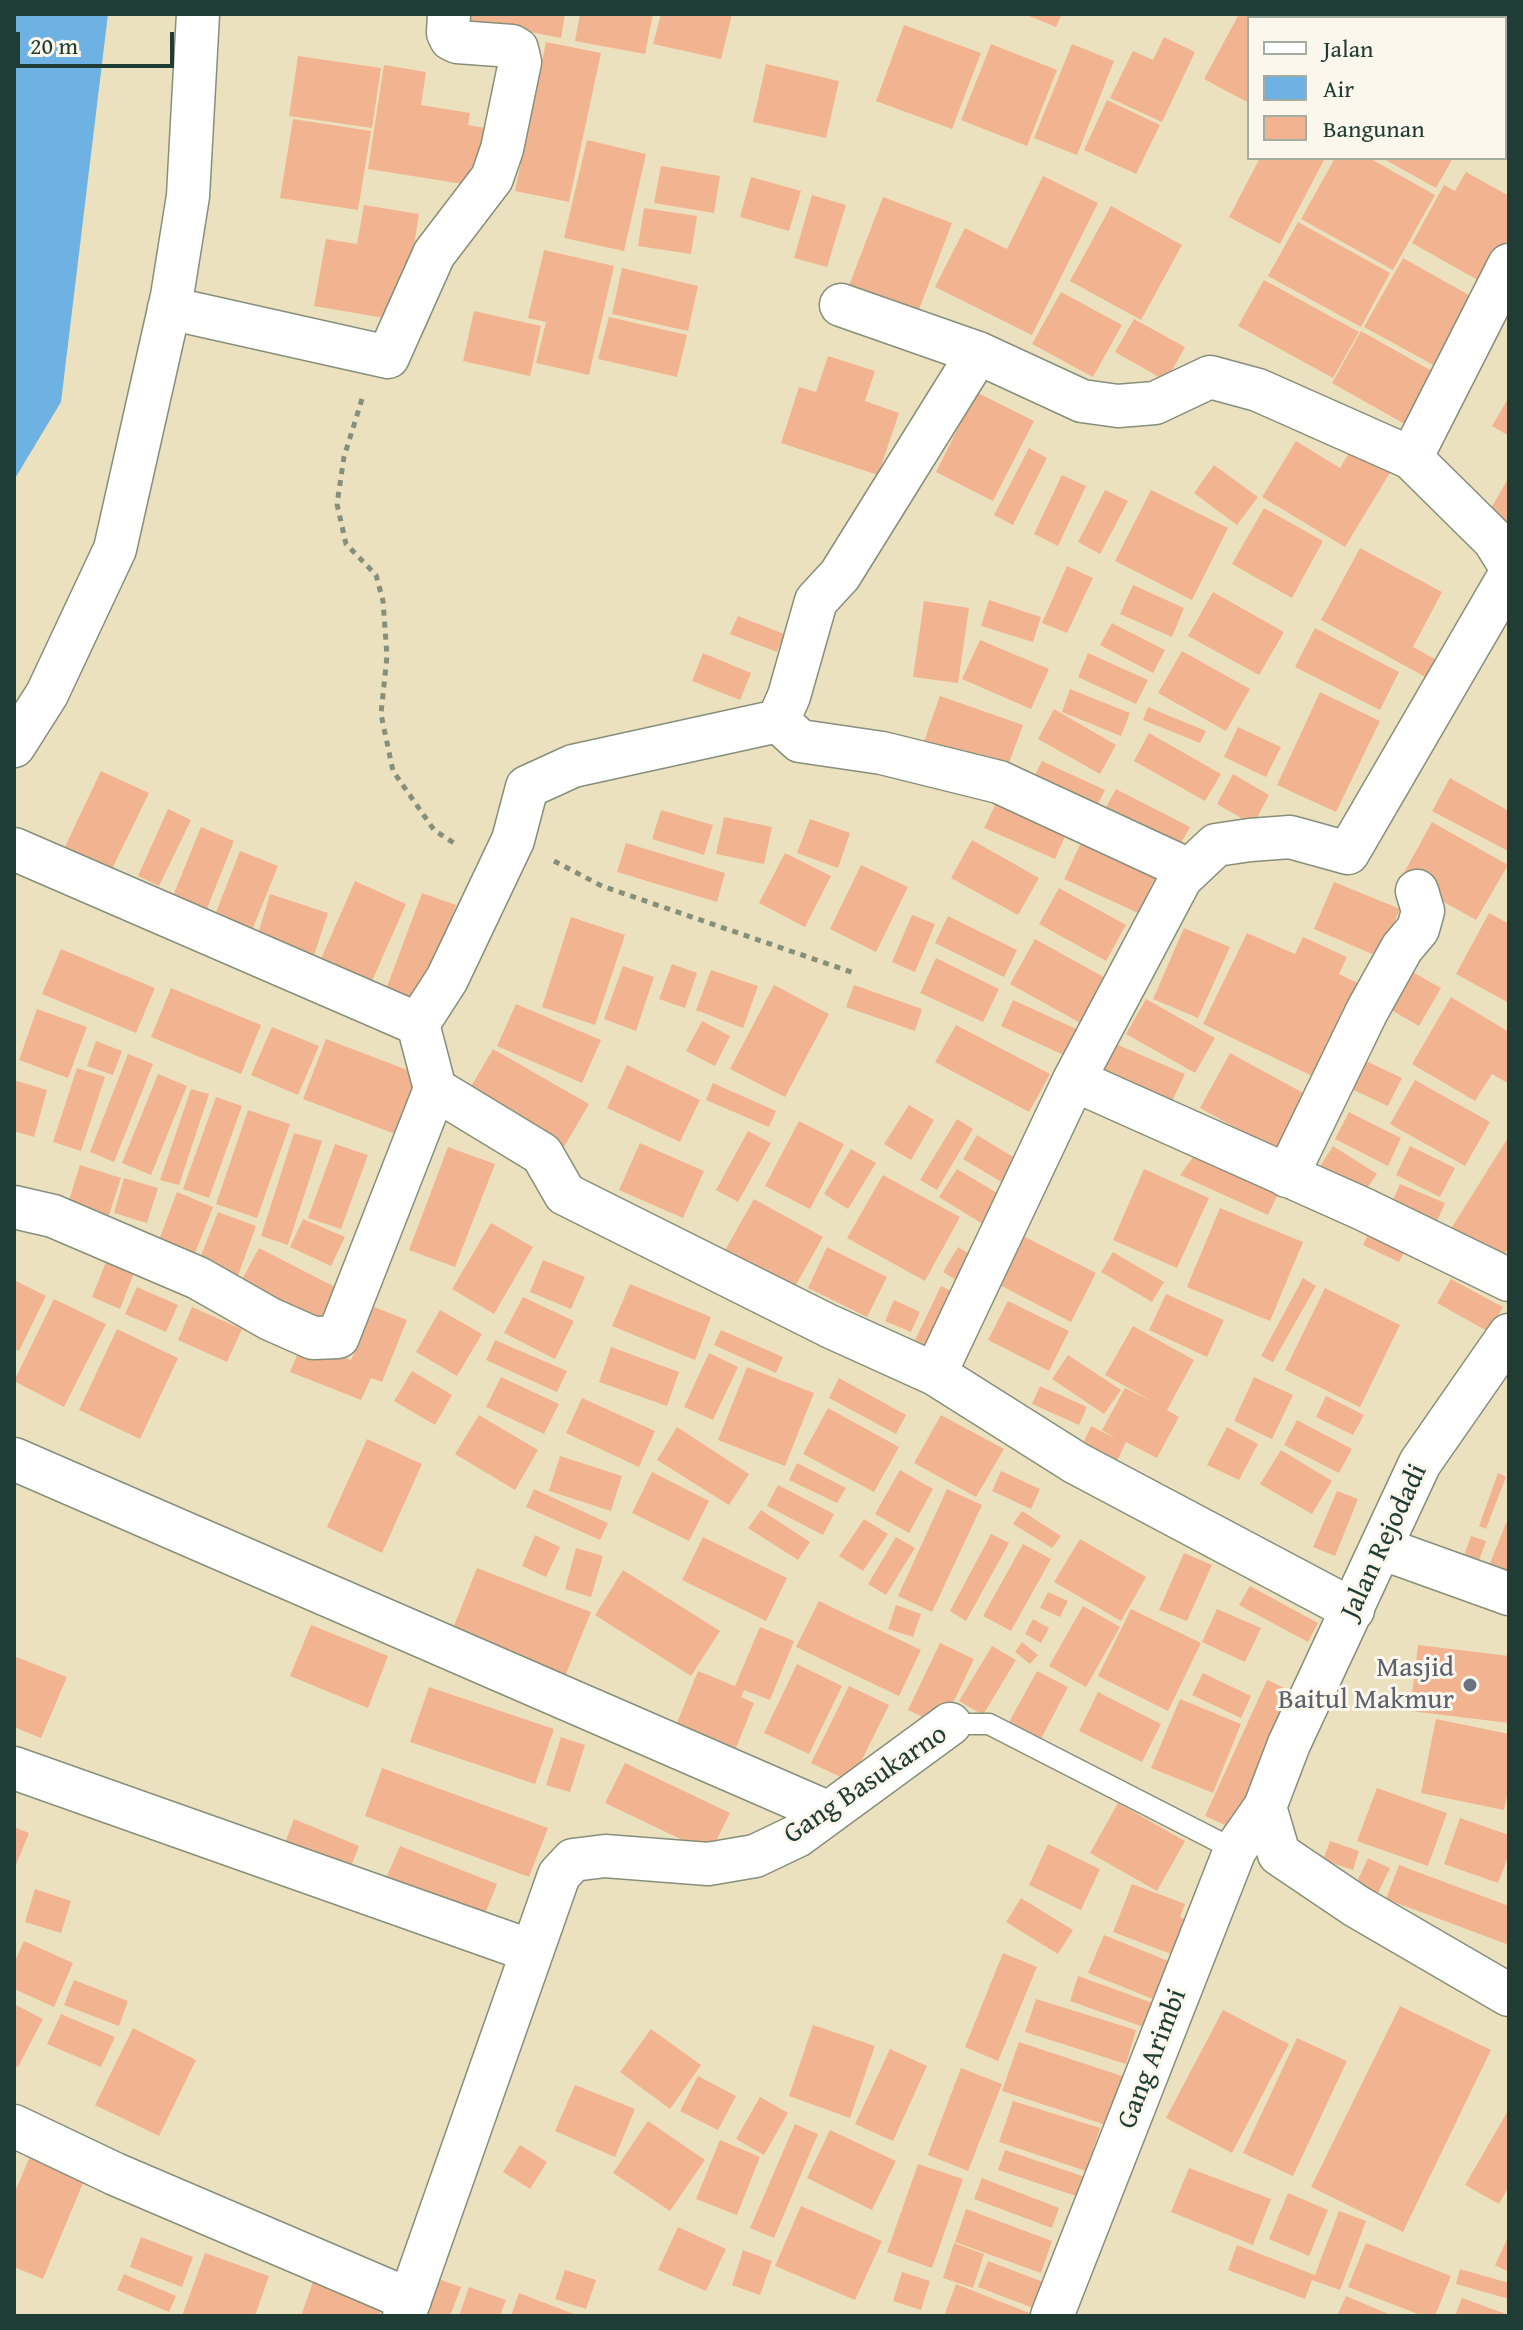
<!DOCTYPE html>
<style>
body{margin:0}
#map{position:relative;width:1523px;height:2330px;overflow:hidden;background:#ece1bf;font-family:"Gentium Book Plus",serif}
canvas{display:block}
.frame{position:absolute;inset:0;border:16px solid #1f3d34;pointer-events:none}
.legend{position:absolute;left:1247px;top:16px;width:260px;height:144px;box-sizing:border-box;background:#fbf7ec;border:2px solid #a3ada2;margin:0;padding:10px 14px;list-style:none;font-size:24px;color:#1f3d34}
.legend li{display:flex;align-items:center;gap:16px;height:40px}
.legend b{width:40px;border:2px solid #a3ada2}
.scale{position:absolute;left:16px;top:32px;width:158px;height:36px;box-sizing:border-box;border:4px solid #1f3d34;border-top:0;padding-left:10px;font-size:24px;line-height:28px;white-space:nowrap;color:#1f3d34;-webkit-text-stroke:6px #fbf7ec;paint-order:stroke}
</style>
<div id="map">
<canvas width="1523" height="2330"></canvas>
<div class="frame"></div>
<ul class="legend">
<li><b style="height:10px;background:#fff"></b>Jalan</li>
<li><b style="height:22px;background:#6eb1e3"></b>Air</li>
<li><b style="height:22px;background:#f2b490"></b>Bangunan</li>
</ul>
<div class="scale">20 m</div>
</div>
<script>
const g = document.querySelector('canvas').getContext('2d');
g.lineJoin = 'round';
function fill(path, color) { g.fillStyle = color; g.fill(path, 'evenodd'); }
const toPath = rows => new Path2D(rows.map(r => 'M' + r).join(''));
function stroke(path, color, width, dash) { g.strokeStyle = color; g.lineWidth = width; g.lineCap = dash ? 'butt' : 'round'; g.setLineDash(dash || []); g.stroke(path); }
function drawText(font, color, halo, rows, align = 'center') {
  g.font = font + ' "Gentium Book Plus",serif'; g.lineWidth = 6; g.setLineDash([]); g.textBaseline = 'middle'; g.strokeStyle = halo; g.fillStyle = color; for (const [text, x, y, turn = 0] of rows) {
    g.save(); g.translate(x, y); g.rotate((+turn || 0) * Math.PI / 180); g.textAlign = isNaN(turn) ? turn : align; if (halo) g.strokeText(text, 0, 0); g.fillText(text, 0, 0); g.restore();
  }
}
fill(toPath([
 [14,14,108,14,61,402,14,480]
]), '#6eb1e3');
fill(toPath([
 [468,14,565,14,561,38,467,20],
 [580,14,653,14,645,54,575,41],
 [661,14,732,14,721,59,653,44],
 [1024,14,1062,14,1056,27],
 [1239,14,1301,14,1309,18,1249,18,1249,103,1204,79],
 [1339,14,1402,14,1400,18,1337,18],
 [1408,14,1496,14,1503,18,1406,18],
 [904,25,981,53,952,129,876,101],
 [1164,37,1195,52,1162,122,1110,98,1133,51,1153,60],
 [546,42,601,53,569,202,515,191],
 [1509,43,1509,109,1505,107,1505,51],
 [991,44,1057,70,1027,146,961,120],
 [1072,44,1114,61,1077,155,1034,138],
 [298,56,381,68,372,128,289,116],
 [766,64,839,81,826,138,753,122],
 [384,65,426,72,421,105,470,113,468,125,491,129,482,187,368,169],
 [1107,100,1160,125,1136,174,1084,150],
 [293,119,371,131,358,210,280,198],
 [587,140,646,154,624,251,564,238],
 [1260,158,1325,158,1280,244,1229,217],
 [1335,158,1369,158,1435,195,1393,270,1301,219],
 [1382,158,1453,158,1436,188],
 [661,166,720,176,714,213,654,203],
 [1466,172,1509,196,1509,237,1483,283,1412,243,1444,185,1455,191],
 [1043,176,1098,203,1032,335,935,287,965,228,1007,249],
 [751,177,801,191,789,231,740,217],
 [812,195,846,205,827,267,794,258],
 [883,197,952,223,917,315,848,288],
 [364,205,419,214,402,321,314,306,326,239,357,244],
 [1111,206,1182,245,1141,320,1070,281],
 [644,208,697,216,691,254,638,246],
 [1298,222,1390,273,1361,327,1268,276],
 [544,250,614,266,589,375,536,363,546,322,528,318],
 [1403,258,1476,299,1437,367,1364,327],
 [622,268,698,286,688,331,612,314],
 [1264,280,1359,332,1333,378,1238,326],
 [1061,292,1122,325,1093,377,1032,344],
 [474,311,541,326,530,376,463,361],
 [609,317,687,335,677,377,598,359],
 [1134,319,1185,347,1166,381,1115,352],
 [1361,331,1439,375,1410,427,1332,383],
 [828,356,875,371,865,401,899,413,878,475,781,443,799,387,816,392],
 [976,392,1034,421,993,501,936,472],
 [1509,397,1509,436,1492,426],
 [1296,441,1340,468,1352,448,1391,471,1345,547,1262,497],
 [1029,448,1047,458,1013,525,994,515],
 [1214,465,1258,497,1237,525,1194,493],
 [1062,475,1086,486,1058,546,1034,534],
 [1509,477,1509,530,1486,517],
 [1105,490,1128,501,1100,554,1078,542],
 [1151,490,1228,528,1192,600,1115,561],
 [1264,508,1323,541,1292,598,1232,564],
 [1360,548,1442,592,1413,647,1451,668,1442,686,1321,620],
 [1067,566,1093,578,1067,633,1042,623],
 [1133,585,1184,608,1172,637,1120,614],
 [1213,592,1284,632,1259,675,1188,636],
 [989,600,1041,617,1033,642,981,626],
 [924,601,969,608,958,683,913,677],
 [738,616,784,634,777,652,730,634],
 [1112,623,1165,650,1153,673,1100,645],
 [1315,628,1399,672,1380,710,1295,667],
 [980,640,1049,669,1031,709,962,679],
 [1182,651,1250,689,1226,731,1158,693],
 [703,653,751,673,740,700,692,681],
 [1088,653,1148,680,1136,704,1078,677],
 [1070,689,1130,713,1121,736,1062,712],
 [1320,692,1380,721,1336,812,1277,785],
 [940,696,1023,725,1004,776,922,747],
 [1148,707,1206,731,1200,743,1143,720],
 [1054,709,1116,745,1100,774,1038,739],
 [1238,727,1281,747,1266,777,1224,757],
 [1149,733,1221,774,1205,801,1134,761],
 [1042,761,1105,790,1093,814,1030,785],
 [101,771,149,793,108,877,61,855],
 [1233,774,1269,795,1253,825,1217,804],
 [1450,778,1509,811,1508,851,1432,811],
 [1116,789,1190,827,1174,856,1100,818],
 [998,799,1068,830,1055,859,984,828],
 [168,809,191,820,159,886,138,876],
 [661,810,713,825,704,855,652,839],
 [724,817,772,827,764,864,716,854],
 [810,819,850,833,838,868,797,853],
 [1432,822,1508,865,1476,920,1401,878],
 [201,827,234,841,202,921,168,908],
 [1088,828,1162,863,1138,913,1064,879],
 [972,840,1039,878,1018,915,951,878],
 [626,843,725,873,717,902,617,872],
 [240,851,278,866,248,940,211,925],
 [785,853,831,876,805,927,759,903],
 [861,865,908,887,876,952,830,929],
 [355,881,406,904,368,990,317,968],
 [1334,882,1400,909,1379,957,1314,929],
 [1059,888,1126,925,1106,961,1039,924],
 [422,893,456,905,419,1004,385,992],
 [270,894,328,913,312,961,255,944],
 [1489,913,1509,924,1509,1003,1456,974],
 [912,915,935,924,915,972,892,962],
 [948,916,1017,950,1004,977,935,943],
 [571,917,625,935,595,1025,542,1007],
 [1184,928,1230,947,1198,1018,1153,999],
 [1247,933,1295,954,1303,937,1347,957,1339,974,1370,989,1325,1082,1203,1024],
 [1035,939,1109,980,1084,1025,1010,984],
 [61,949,155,988,136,1033,42,994],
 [936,958,999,989,983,1022,920,993],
 [672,964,697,973,685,1008,659,999],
 [623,966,654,977,636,1031,604,1019],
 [711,970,758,986,743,1028,696,1010],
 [1409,970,1441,988,1419,1026,1386,1007],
 [774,985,829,1014,785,1097,730,1069],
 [854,985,922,1009,915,1031,846,1007],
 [171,988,261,1025,241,1074,151,1037],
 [1451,997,1509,1032,1509,1084,1492,1074,1475,1101,1412,1064],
 [1146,999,1215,1038,1195,1073,1126,1034],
 [1013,1000,1083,1032,1070,1058,1001,1026],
 [516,1004,601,1040,582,1083,497,1046],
 [37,1009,87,1027,68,1078,19,1060],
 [702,1021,730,1036,715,1066,686,1051],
 [956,1025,1050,1074,1029,1112,935,1062],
 [272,1027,319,1046,298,1095,251,1075],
 [326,1039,418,1074,395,1134,303,1099],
 [96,1041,122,1051,113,1075,87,1066],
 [1109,1041,1185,1074,1167,1112,1092,1079],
 [493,1049,589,1104,564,1147,467,1093],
 [1230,1053,1307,1095,1277,1151,1200,1108],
 [128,1054,153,1064,114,1162,90,1152],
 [1364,1060,1402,1078,1388,1106,1349,1088],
 [627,1065,700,1100,680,1142,607,1108],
 [77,1068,105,1077,81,1151,53,1142],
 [158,1074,187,1086,151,1175,122,1163],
 [14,1080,47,1090,34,1137,14,1131],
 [1415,1080,1490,1122,1465,1166,1390,1124],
 [713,1083,776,1111,769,1127,706,1100],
 [191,1089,209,1094,179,1185,160,1180],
 [216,1097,242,1106,209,1198,183,1189],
 [909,1105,934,1120,911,1160,884,1144],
 [248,1110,290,1124,257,1218,216,1204],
 [1349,1112,1401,1138,1388,1166,1335,1139],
 [957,1119,973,1129,937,1190,920,1180],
 [799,1121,844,1144,810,1209,765,1186],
 [748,1131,771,1143,738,1202,716,1190],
 [294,1133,322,1141,288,1245,261,1236],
 [977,1135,1028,1166,1013,1189,963,1159],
 [1509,1136,1509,1247,1499,1263,1449,1232],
 [640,1143,704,1171,683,1218,619,1190],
 [335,1144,368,1155,341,1229,308,1218],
 [1333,1146,1377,1174,1360,1198,1317,1171],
 [1410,1146,1455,1168,1440,1197,1396,1175],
 [448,1147,495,1164,455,1267,409,1250],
 [851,1149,876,1163,848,1209,824,1194],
 [1197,1152,1279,1192,1268,1215,1180,1175],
 [80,1165,121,1178,107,1221,66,1210],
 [957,1169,1012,1202,994,1231,939,1197],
 [1144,1169,1209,1198,1177,1268,1113,1240],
 [883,1175,960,1217,925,1281,847,1238],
 [124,1178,158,1188,147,1223,114,1213],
 [1400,1184,1445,1203,1433,1230,1388,1211],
 [177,1192,213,1207,190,1266,154,1253],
 [754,1199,823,1237,793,1290,724,1252],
 [1220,1208,1303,1242,1270,1321,1187,1287],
 [218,1212,256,1226,236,1281,197,1266],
 [303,1219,345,1237,331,1266,290,1247],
 [491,1223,533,1247,494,1314,452,1289],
 [1371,1229,1407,1247,1399,1262,1363,1245],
 [1015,1232,1096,1273,1071,1322,990,1280],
 [827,1247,887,1277,867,1317,808,1288],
 [958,1247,984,1263,969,1288,943,1272],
 [259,1248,339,1289,320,1326,239,1285],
 [1113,1252,1164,1282,1152,1302,1101,1272],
 [543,1260,585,1277,571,1309,530,1292],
 [106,1262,134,1273,120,1309,92,1297],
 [1303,1278,1316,1286,1273,1362,1261,1356],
 [1451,1279,1503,1307,1489,1332,1437,1303],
 [14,1280,46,1296,19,1351,14,1349],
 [630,1284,711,1317,695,1360,612,1326],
 [941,1286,964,1297,938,1351,915,1340],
 [137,1287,178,1305,166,1332,125,1314],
 [1325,1288,1400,1325,1360,1407,1285,1370],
 [1166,1294,1224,1320,1207,1357,1149,1330],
 [523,1297,574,1321,555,1359,504,1333],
 [54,1299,106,1324,64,1407,14,1381],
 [894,1300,920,1312,911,1332,885,1321],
 [1008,1301,1069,1331,1049,1371,988,1340],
 [192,1307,242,1329,227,1362,178,1340],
 [374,1307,407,1320,382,1382,371,1378,361,1400,290,1372,303,1341,351,1360],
 [440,1310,482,1334,457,1376,416,1352],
 [1133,1326,1194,1360,1167,1410,1179,1417,1157,1458,1126,1442,1110,1476,1076,1459,1091,1426,1117,1439,1102,1430,1125,1388,1154,1402,1105,1375],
 [117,1329,178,1358,140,1439,79,1410],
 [721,1330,783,1357,776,1373,714,1345],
 [495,1340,567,1371,557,1392,486,1360],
 [611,1347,679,1372,667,1406,599,1382],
 [709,1353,738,1367,713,1420,684,1407],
 [1068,1355,1121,1390,1104,1414,1052,1379],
 [747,1367,814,1393,785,1466,718,1440],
 [412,1371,452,1395,435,1425,394,1401],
 [501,1377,559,1404,544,1434,486,1407],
 [1254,1377,1293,1395,1272,1439,1234,1421],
 [839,1378,906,1415,896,1434,829,1398],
 [1040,1386,1087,1407,1079,1425,1032,1404],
 [1326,1396,1364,1415,1353,1435,1316,1417],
 [582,1398,655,1431,639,1467,566,1433],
 [828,1408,899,1447,874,1492,803,1454],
 [479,1415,538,1450,515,1490,455,1454],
 [941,1415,1004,1449,976,1497,914,1463],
 [1297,1420,1352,1449,1339,1473,1284,1445],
 [677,1427,749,1474,729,1505,657,1460],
 [1227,1427,1258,1444,1239,1480,1207,1465],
 [367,1439,422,1464,382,1553,327,1527],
 [1281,1450,1332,1481,1312,1514,1260,1484],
 [560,1456,622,1476,611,1511,549,1491],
 [797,1463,846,1488,837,1503,789,1480],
 [900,1470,933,1489,909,1533,875,1514],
 [1001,1471,1040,1489,1031,1509,992,1491],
 [652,1472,709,1501,689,1541,632,1513],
 [1498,1473,1506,1477,1486,1529,1479,1526],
 [778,1485,834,1514,823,1535,767,1506],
 [534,1489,608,1523,600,1540,526,1507],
 [947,1489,982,1505,932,1612,898,1596],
 [1337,1491,1358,1499,1335,1556,1313,1547],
 [761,1510,810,1542,798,1560,748,1528],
 [1022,1511,1061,1536,1052,1548,1013,1524],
 [864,1519,888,1534,863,1571,839,1556],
 [1506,1523,1509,1525,1509,1569,1503,1583,1485,1576],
 [991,1534,1009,1543,966,1621,950,1611],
 [535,1535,560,1547,546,1577,522,1566],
 [1471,1536,1486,1541,1476,1569,1461,1564],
 [703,1537,787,1578,766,1621,682,1580],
 [896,1537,915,1548,886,1595,868,1584],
 [1080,1539,1146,1577,1121,1621,1054,1582],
 [1023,1544,1051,1559,1011,1631,983,1616],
 [576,1548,603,1556,591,1597,565,1589],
 [1184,1553,1212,1565,1187,1621,1159,1610],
 [477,1568,591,1612,562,1684,449,1638],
 [623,1570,720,1631,691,1676,595,1615],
 [1250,1586,1318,1623,1308,1642,1239,1605],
 [1048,1592,1068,1601,1060,1617,1040,1608],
 [819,1601,921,1650,899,1696,796,1647],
 [896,1605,921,1614,913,1637,888,1629],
 [1083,1606,1120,1627,1086,1687,1049,1666],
 [1131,1609,1201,1643,1168,1711,1098,1676],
 [1217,1609,1261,1628,1245,1662,1202,1642],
 [1033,1619,1049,1628,1041,1643,1025,1634],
 [311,1625,388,1656,368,1708,290,1676],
 [760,1627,794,1641,770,1700,744,1690,741,1697,754,1703,730,1763,670,1740,698,1671,735,1686],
 [1022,1642,1038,1655,1030,1664,1015,1652],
 [940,1643,974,1659,942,1726,908,1710],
 [1418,1645,1509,1656,1509,1723,1410,1711],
 [992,1646,1016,1660,983,1715,959,1701],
 [14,1656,67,1677,41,1738,14,1727],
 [797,1664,842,1686,809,1754,764,1733],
 [1037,1671,1068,1687,1040,1741,1008,1724],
 [1203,1673,1251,1696,1241,1718,1192,1695],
 [1267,1680,1306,1698,1245,1834,1205,1816],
 [849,1686,889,1705,851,1782,811,1763],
 [429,1687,554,1729,535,1784,410,1742],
 [1098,1692,1161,1724,1142,1762,1079,1731],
 [1180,1699,1241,1724,1213,1793,1151,1768],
 [1436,1719,1509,1734,1509,1787,1504,1810,1421,1793],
 [561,1737,585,1745,570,1792,546,1785],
 [625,1763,730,1813,710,1853,605,1803],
 [382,1768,548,1828,529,1877,365,1816],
 [1377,1788,1447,1813,1428,1866,1357,1841],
 [1118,1803,1185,1841,1157,1891,1090,1853],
 [1460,1818,1509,1835,1509,1854,1498,1883,1444,1864],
 [294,1819,359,1846,348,1874,283,1848],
 [14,1827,29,1833,14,1870],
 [1330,1841,1359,1851,1353,1870,1323,1860],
 [1048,1844,1100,1869,1081,1910,1029,1885],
 [400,1846,497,1884,481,1924,383,1885],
 [1368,1858,1390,1868,1377,1895,1356,1884],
 [1399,1865,1509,1906,1509,1945,1386,1899],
 [1132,1884,1185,1904,1180,1917,1192,1922,1179,1957,1113,1932],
 [35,1889,71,1901,61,1933,25,1922],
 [1021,1898,1073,1930,1058,1954,1006,1922],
 [1104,1935,1178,1965,1163,2003,1088,1973],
 [24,1941,73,1963,54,2007,14,1989,14,1963],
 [1003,1953,1037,1967,998,2061,965,2047],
 [1078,1976,1158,2005,1149,2029,1070,2001],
 [74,1980,128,2001,119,2026,64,2005],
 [1036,1999,1136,2030,1126,2064,1025,2032],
 [14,2004,43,2019,18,2067,14,2066],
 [1400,2006,1491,2050,1403,2232,1311,2187],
 [1223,2010,1289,2044,1232,2153,1166,2118],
 [61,2014,115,2037,101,2067,47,2044],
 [813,2025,875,2046,850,2118,789,2096],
 [133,2028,196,2060,159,2136,95,2105],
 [651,2029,701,2065,670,2109,620,2072],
 [1297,2038,1347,2061,1293,2176,1243,2153],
 [1019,2042,1128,2078,1112,2127,1002,2091],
 [890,2049,927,2066,893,2141,855,2124],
 [961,2068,1002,2084,968,2171,928,2155],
 [698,2076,736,2096,718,2130,680,2111],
 [575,2085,635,2109,615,2157,555,2131],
 [760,2097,788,2113,764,2155,736,2139],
 [1013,2101,1100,2128,1086,2171,999,2142],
 [1509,2109,1509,2186,1499,2204,1465,2185],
 [648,2121,705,2160,670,2211,613,2173],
 [795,2124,818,2134,774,2238,750,2228],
 [830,2130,896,2161,872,2210,807,2178],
 [720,2140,760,2157,737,2215,696,2199],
 [520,2145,547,2162,530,2189,503,2172],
 [33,2149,88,2171,43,2279,14,2267,14,2194],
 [1005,2150,1085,2177,1079,2197,998,2170],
 [918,2164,963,2179,932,2268,887,2252],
 [1189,2168,1271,2199,1253,2245,1171,2212],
 [982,2178,1059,2208,1052,2228,974,2199],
 [1288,2193,1328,2210,1309,2256,1269,2239],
 [801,2206,882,2241,855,2300,775,2266],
 [966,2209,1052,2241,1041,2273,955,2242],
 [1339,2211,1366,2221,1340,2290,1312,2280,1305,2299,1228,2270,1237,2245,1315,2275],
 [678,2227,726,2249,706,2291,658,2270],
 [1509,2235,1509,2272,1495,2265],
 [141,2237,193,2257,182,2287,130,2267],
 [954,2243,984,2254,973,2288,943,2278],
 [1366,2243,1451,2276,1435,2316,1423,2316,1348,2287],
 [743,2250,772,2261,760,2295,732,2285],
 [205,2253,269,2276,255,2316,182,2316],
 [988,2261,1051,2285,1041,2311,978,2287],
 [1460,2269,1509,2283,1509,2299,1456,2284],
 [565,2270,596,2280,586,2309,555,2299],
 [902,2272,930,2281,921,2310,893,2301],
 [124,2274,176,2296,169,2312,117,2290],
 [430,2276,461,2287,450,2316,415,2316],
 [313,2282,382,2307,379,2316,301,2316],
 [956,2284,1037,2316,944,2316],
 [469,2287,506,2300,500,2316,459,2316],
 [519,2293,579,2316,511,2316],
 [1346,2296,1393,2316,1337,2316],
 [1462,2298,1509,2315,1509,2316,1455,2316]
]), '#f2b490');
const service = toPath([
 [950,1724,989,1724,1235,1850]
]);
const minor = toPath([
 [841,305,978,353,1082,401,1118,406,1155,403,1210,377,1258,390,1411,458,1494,540,1509,564],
 [169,308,388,357,434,254,492,178,502,149,520,62,517,49,512,46,457,42,451,39,448,33,449,14],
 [1411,458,1509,265],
 [778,721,800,741,882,753,999,782,1189,870],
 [14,746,47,694,115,549,172,296,188,196,198,14],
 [14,849,418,1024,435,1089,338,1337,313,1338,270,1319,198,1278,53,1216,14,1207],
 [418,1024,447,979,513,840,527,787,573,766,778,721,789,696,816,601,840,575,978,353],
 [1074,1080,1363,1209,1509,1280],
 [435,1089,542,1154,565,1194,829,1326,935,1374,1076,1463,1353,1610],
 [1287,1176,1367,1011,1402,948,1418,929,1423,911,1417,891],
 [935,1374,1074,1080,1181,878,1216,845,1250,840,1290,837,1348,853,1509,576],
 [14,1459,827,1812],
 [1381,1548,1509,1594],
 [14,1768,531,1951],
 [1265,1807,1279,1854,1356,1906,1509,1995],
 [14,2126,115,2174,410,2300],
 [404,2316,559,1875,573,1860,605,1856,708,1864,755,1856,797,1836,950,1724],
 [1052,2316,1235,1850,1265,1807,1289,1744,1420,1463,1509,1335]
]);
stroke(service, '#868f7a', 23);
stroke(minor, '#868f7a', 45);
stroke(toPath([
 [362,399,344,457,337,504,346,544,376,575,383,601,387,656,381,714,393,771,434,830,457,845],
 [554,861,602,886,857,974]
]), '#868f7a', 5, [6, 6]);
stroke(service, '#fff', 20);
stroke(minor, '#fff', 42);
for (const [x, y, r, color] of [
 [1470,1685,8,"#6b7280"]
]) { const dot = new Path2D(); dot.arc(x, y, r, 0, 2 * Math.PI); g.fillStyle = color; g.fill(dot); stroke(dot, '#fbf7ec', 3); }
drawText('28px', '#1f3d34', '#fbf7ec', [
 ["Jalan Rejodadi",1385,1542,-65],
 ["Gang Basukarno",866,1785,-34],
 ["Gang Arimbi",1153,2059,-69]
]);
drawText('28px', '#5b616d', '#fbf7ec', [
 ["Masjid",1454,1669],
 ["Baitul Makmur",1454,1701]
], 'right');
</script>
